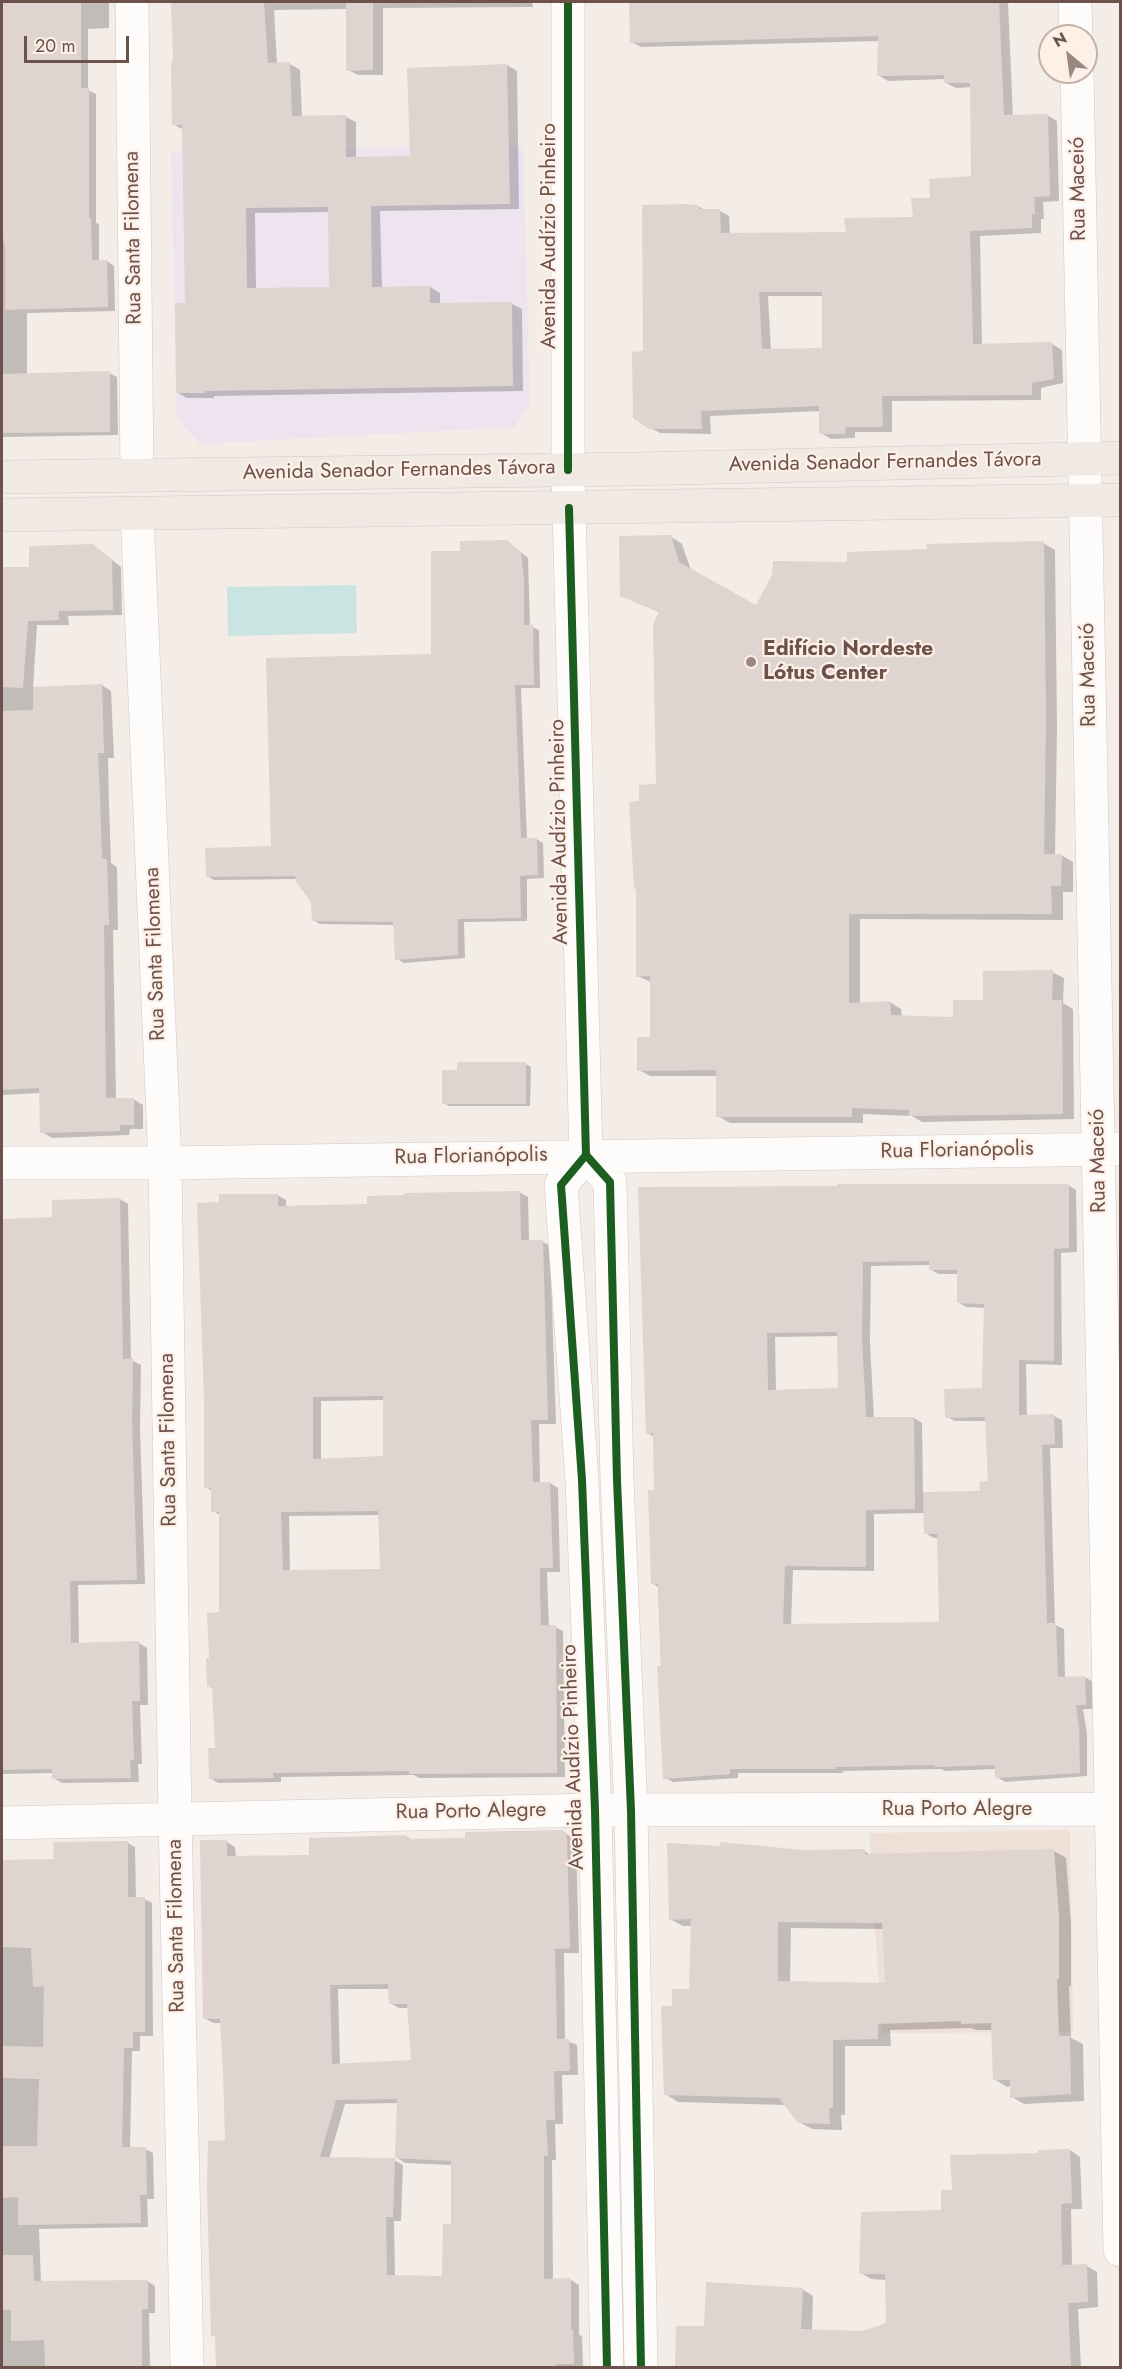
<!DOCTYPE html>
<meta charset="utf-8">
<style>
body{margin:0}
#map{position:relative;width:1122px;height:2369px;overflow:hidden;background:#f3ece7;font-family:Jost,sans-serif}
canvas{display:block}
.frame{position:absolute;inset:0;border:3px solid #6d514b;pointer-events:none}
.north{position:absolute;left:1038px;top:24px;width:60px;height:60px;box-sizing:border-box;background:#fdf0e7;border:2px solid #c3b0a9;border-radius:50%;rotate:331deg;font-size:16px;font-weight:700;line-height:24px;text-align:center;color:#6d514b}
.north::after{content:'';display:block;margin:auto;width:21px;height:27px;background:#9c8782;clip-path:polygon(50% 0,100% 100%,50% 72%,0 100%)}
.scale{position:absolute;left:24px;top:36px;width:105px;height:27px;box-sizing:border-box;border:3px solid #6d514b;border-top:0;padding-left:8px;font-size:18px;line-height:21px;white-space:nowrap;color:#6d514b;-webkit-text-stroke:4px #fdf0e7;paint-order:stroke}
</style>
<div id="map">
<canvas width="1122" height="2369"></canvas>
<div class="frame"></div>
<div class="north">N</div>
<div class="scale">20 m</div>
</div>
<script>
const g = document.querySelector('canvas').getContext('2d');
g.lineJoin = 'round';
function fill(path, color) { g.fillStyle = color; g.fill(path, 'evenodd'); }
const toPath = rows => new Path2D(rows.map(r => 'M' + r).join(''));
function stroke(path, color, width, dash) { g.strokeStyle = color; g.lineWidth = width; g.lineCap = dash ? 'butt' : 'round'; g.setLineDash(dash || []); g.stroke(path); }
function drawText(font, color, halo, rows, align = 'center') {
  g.font = font + ' Jost,sans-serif'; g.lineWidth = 4.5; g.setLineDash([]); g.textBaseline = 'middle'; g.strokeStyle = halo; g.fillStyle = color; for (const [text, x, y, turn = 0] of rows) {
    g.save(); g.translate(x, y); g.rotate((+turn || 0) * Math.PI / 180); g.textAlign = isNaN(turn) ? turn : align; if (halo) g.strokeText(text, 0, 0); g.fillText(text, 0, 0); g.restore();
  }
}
fill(toPath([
 [1070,1830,1073,2032,882,2033,869,1833]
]), '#eee0d7');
fill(toPath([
 [523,145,530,406,514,427,200,444,177,419,171,152]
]), '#ede4ef');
fill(toPath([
 [356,585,357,633,228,636,227,587]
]), '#cae4e1');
fill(toPath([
 [2,2,109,2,109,28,88,29,88,90,96,94,96,223,99,224,99,262,107,261,114,266,115,311,27,313,27,375,109,373,117,377,118,435,2,437],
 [173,2,532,2,533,7,383,8,383,75,358,75,348,70,348,9,274,10,277,64,290,64,300,70,302,117,346,117,356,122,356,159,412,158,507,65,517,71,519,209,380,211,382,288,430,287,440,293,440,304,512,304,522,309,523,391,214,396,214,398,187,398,178,393,187,305,184,130,173,124],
 [330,212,331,289,256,290,255,213],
 [630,2,1008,2,1013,117,1047,115,1057,121,1059,201,1043,202,1044,219,1041,219,1041,233,980,236,982,345,1052,344,1062,350,1063,383,1041,388,1041,400,892,401,892,432,855,432,855,438,831,439,821,433,820,411,710,416,711,434,660,433,649,427,644,353,698,206,706,211,720,211,729,216,730,234,848,234,915,218,932,199,973,177,972,87,956,88,946,83,946,79,888,81,878,75,879,41,641,47,631,42],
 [768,296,823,296,824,349,771,351],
 [1119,246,1120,246,1120,332],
 [671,537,682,544,691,570,756,607,848,563,1043,543,1055,550,1057,728,1055,855,1061,855,1073,862,1073,892,1063,892,1063,920,860,919,860,1004,890,1002,901,1009,902,1017,955,1019,984,1002,1052,972,1064,978,1063,1003,1073,1009,1074,1119,922,1122,912,1116,863,1114,863,1123,730,1123,718,1116,718,1076,650,1076,639,1070,652,1039,651,982,637,976,640,802,657,786,661,613,621,596],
 [507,541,528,558,530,626,539,630,540,688,521,688,527,839,536,839,543,843,544,878,527,879,527,921,464,922,465,958,404,963,397,959,395,925,320,924,313,920,313,902,297,879,214,880,207,876,273,848,432,655,462,553],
 [93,545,121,567,122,615,68,616,69,625,37,625,33,688,102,685,111,691,114,758,108,758,109,805,111,863,117,867,118,930,113,930,116,1099,133,1099,143,1105,143,1129,130,1129,129,1135,52,1138,42,1132,40,1093,2,1095,2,568,31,568],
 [526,1064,531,1067,530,1106,449,1106,444,1103,459,1071],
 [1068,1185,1076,1190,1077,1252,1061,1253,1062,1365,1026,1364,1027,1416,1054,1416,1062,1420,1063,1448,1050,1448,1055,1625,1064,1629,1065,1678,1085,1677,1093,1682,1094,1709,1083,1709,1087,1734,1087,1776,1005,1782,997,1777,996,1769,945,1771,941,1769,843,1771,843,1773,738,1773,738,1778,673,1782,665,1778,658,1587,652,1583,655,1437,647,1433,639,1188],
 [930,1265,931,1270,939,1274,959,1274,958,1302,966,1307,985,1308,983,1389,947,1417,955,1421,987,1421,989,1483,982,1492,923,1493,922,1423,914,1418,874,1418,870,1343,871,1266],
 [838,1336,839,1390,776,1392,775,1337],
 [925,1513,925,1533,934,1538,939,1538,941,1623,791,1625,793,1570,874,1571,874,1514],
 [519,1192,528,1197,529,1241,542,1241,550,1246,556,1424,539,1424,540,1483,550,1483,558,1488,560,1572,547,1572,548,1603,549,1627,555,1627,563,1631,565,1777,419,1778,414,1775,281,1777,281,1782,218,1783,210,1778,217,1750,214,1689,208,1686,211,1659,220,1614,220,1515,213,1511,213,1491,205,1487,220,1204,277,1195,286,1200,286,1207,368,1206],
 [385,1400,384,1457,321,1460,321,1401],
 [379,1515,381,1570,290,1571,289,1516],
 [120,1199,128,1204,131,1360,141,1365,140,1428,145,1584,78,1585,79,1644,139,1643,147,1648,148,1705,140,1705,142,1764,138,1764,139,1782,62,1783,53,1778,53,1773,2,1774,2,1220,47,1220],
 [561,1831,573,1838,576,1844,579,1953,564,1953,565,2040,577,2045,578,2075,562,2075,563,2124,555,2124,556,2160,552,2160,553,2280,571,2280,579,2285,579,2335,582,2336,583,2368,217,2368,216,2337,213,2335,226,2142,222,2023,213,2023,204,2018,227,1842,235,1847,236,1857,311,1856,407,1837,414,1841,467,1839],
 [338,1989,389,1989,390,2003,399,2008,409,2008,413,2062,340,2065],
 [398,2103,396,2157,405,2163,452,2165,452,2225,444,2277,395,2277,394,2221,401,2221,403,2165,394,2160,329,2159,345,2104],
 [128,1843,135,1847,136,1899,144,1899,152,1903,153,2036,140,2036,140,2051,132,2051,130,2148,145,2149,153,2153,154,2199,147,2199,148,2227,39,2229,41,2282,147,2281,155,2286,155,2313,149,2313,150,2368,2,2368,2,1861,55,1861],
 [803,1851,864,1851,873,1856,1054,1851,1066,1858,1071,1924,1071,1986,1069,1986,1071,2038,1083,2044,1084,2101,1024,2104,1012,2097,1011,2086,1007,2087,994,2079,992,2030,976,2030,971,2028,890,2030,891,2046,845,2046,845,2115,841,2115,842,2130,812,2129,799,2122,785,2105,678,2102,665,2094,673,2008,691,1990,692,1926,683,1926,670,1919],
 [791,1928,883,1929,887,1984,790,1982],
 [1070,2150,1080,2157,1082,2209,1071,2209,1072,2266,1087,2266,1097,2272,1098,2307,1078,2309,1081,2368,677,2368,677,2327,705,2328,802,2289,813,2296,812,2331,863,2333,888,2325,886,2280,871,2279,861,2273,943,2211,953,2191,1040,2154]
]), '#0003');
fill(toPath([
 [2,2,81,2,81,88,89,88,89,218,91,218,92,260,107,260,108,307,5,310,5,247,2,230],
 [171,2,264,2,268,63,290,62,292,116,346,115,346,157,410,156,407,68,507,64,510,204,371,206,372,287,430,286,430,303,512,302,513,386,205,391,205,393,176,393,175,303,185,303,182,125,172,125,171,66,173,57],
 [328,207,329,287,247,288,246,208],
 [346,2,373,2,373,70,346,71],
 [629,2,999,2,1004,115,1048,114,1050,196,1034,197,1035,214,1032,214,1032,228,970,231,973,344,1052,342,1054,379,1032,383,1032,395,882,396,883,427,846,427,845,434,819,434,819,406,701,411,702,429,649,429,633,418,632,352,643,351,642,205,686,204,698,205,699,209,720,209,721,233,846,232,844,218,913,217,911,198,930,198,929,179,971,176,970,83,944,83,944,75,877,76,878,36,630,43],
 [759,292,822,292,822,348,762,349],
 [110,371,110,432,2,433,2,374],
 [671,535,679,562,756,605,772,575,773,561,847,562,847,552,927,549,927,544,1044,541,1046,720,1044,854,1062,854,1061,886,1051,886,1052,914,849,914,849,1003,890,1001,891,1015,953,1017,953,1000,983,1000,983,971,1053,970,1052,1000,1062,1000,1063,1114,909,1116,909,1110,852,1108,852,1117,716,1117,716,1070,637,1071,637,1037,650,1037,650,976,636,977,636,889,634,889,629,802,639,801,639,785,656,784,653,624,659,612,620,596,619,536],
 [507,540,521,553,524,580,524,625,533,625,534,685,515,685,521,838,537,838,538,875,520,876,521,918,458,919,458,955,395,960,393,922,312,921,311,902,296,882,295,876,206,877,205,848,271,846,266,658,431,654,431,551,460,551,460,541],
 [93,544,112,560,113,610,59,611,59,620,28,621,23,688,2,687,2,567,29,567,29,546],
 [102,684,104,753,98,753,100,799,102,859,107,859,109,925,104,925,106,1098,134,1098,134,1125,120,1125,120,1131,40,1133,39,1088,2,1090,2,711,33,710,33,687],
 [457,1062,526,1062,526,1104,442,1104,442,1070,457,1070],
 [837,1184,1069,1184,1069,1248,1054,1249,1054,1361,1019,1360,1019,1415,1054,1414,1055,1444,1042,1445,1047,1623,1056,1623,1058,1677,1085,1676,1086,1705,1076,1705,1079,1728,1080,1773,995,1778,995,1765,935,1767,935,1765,835,1767,835,1769,730,1769,730,1774,663,1779,657,1666,661,1666,658,1584,651,1584,648,1490,654,1490,653,1433,646,1434,638,1187,837,1186],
 [929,1261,929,1270,957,1270,957,1303,984,1304,982,1388,944,1389,945,1418,985,1417,988,1481,979,1482,980,1491,923,1492,924,1534,937,1534,939,1622,783,1624,785,1566,866,1567,866,1510,915,1509,914,1417,866,1417,862,1337,863,1262],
 [837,1332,838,1388,768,1390,767,1333],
 [520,1191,521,1240,543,1240,548,1420,531,1420,533,1482,550,1482,553,1568,540,1568,540,1597,541,1625,556,1625,557,1773,409,1774,409,1771,273,1773,274,1778,209,1779,208,1748,215,1748,212,1687,207,1687,206,1658,209,1658,207,1613,219,1612,219,1512,211,1512,211,1488,204,1488,204,1397,197,1203,219,1202,219,1194,278,1194,278,1206,367,1204,367,1196,404,1195,404,1193],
 [379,1396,383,1396,383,1456,313,1459,313,1397],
 [378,1511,380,1569,283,1570,281,1512],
 [120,1198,123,1359,133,1358,132,1422,137,1580,70,1581,71,1643,139,1641,140,1701,132,1701,134,1760,130,1760,131,1778,52,1779,52,1769,2,1770,2,1219,52,1217,52,1200],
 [561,1830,565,1832,567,1838,570,1948,555,1949,557,2039,569,2039,570,2071,554,2071,555,2120,546,2120,548,2155,544,2156,544,2279,571,2278,571,2330,573,2330,574,2364,556,2364,556,2367,216,2367,215,2336,211,2336,207,2185,208,2141,225,2140,223,2070,220,2019,203,2019,200,1840,227,1840,227,1856,309,1855,309,1838,407,1835,407,1839,465,1838,465,1832],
 [388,1984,389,2004,407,2004,411,2060,332,2064,330,1985],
 [397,2099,395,2158,451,2161,451,2224,443,2224,442,2276,387,2275,386,2217,393,2217,395,2158,320,2157,336,2100],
 [128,1841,128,1897,145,1897,145,2032,133,2032,133,2048,124,2048,122,2147,146,2147,147,2195,140,2195,141,2223,18,2225,18,2197,2,2198,2,2146,37,2146,39,2079,2,2078,3,2046,43,2047,44,1986,33,1987,31,1948,2,1947,2,1860,54,1859,53,1842],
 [720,1842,803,1850,865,1849,865,1854,1054,1849,1059,1916,1059,1979,1057,1979,1059,2036,1070,2036,1071,2094,1010,2098,1010,2080,993,2080,991,2023,961,2024,961,2021,878,2024,878,2039,833,2040,833,2108,829,2108,830,2124,798,2123,779,2098,664,2095,661,2006,672,2006,672,1989,689,1989,691,1919,669,1920,667,1843,720,1846],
 [778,1922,882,1923,885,1983,778,1981],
 [1070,2149,1072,2203,1061,2204,1062,2265,1087,2264,1088,2302,1068,2303,1071,2367,675,2367,676,2326,704,2326,706,2282,803,2288,801,2329,863,2331,886,2323,885,2274,859,2274,861,2212,941,2210,941,2190,952,2190,950,2155,1038,2153,1038,2150],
 [2,2255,33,2255,34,2281,148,2280,148,2309,142,2309,142,2367,45,2367,44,2340,11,2341,11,2310,2,2310]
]), '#dfd4d0');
const minor = toPath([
 [132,2,137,474],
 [568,2,568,470,586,1155,610,1182,617,1480,631,1811,641,2368],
 [1075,2,1076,36],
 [1077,72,1120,2250],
 [137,513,165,1163,175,1818,187,2368],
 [586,1155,561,1185,582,1480,595,1810,607,2368],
 [2,1163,165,1163,1120,1149],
 [2,1823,595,1810,1120,1809]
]);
const major = toPath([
 [2,477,633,469,1120,458],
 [2,515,1120,500]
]);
stroke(minor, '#d0c7c3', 34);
stroke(major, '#d3c8c5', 34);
stroke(minor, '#fdfcfb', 33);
stroke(major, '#f0e9e4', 33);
stroke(toPath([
 [568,2,568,470],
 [569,508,586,1155,610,1182,617,1480,631,1811,641,2368],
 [586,1155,561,1185,582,1480,595,1810,607,2368]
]), '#1b5e20', 8);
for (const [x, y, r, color] of [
 [751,662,6,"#9c8782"]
]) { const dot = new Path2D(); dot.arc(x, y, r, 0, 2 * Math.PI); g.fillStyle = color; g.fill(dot); stroke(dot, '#fdf0e7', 2); }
drawText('21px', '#6d514b', '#fdf0e7', [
 ["Rua Maceió",1079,189,-91],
 ["Avenida Audízio Pinheiro",550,236,-90],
 ["Rua Santa Filomena",134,238,-91],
 ["Avenida Senador Fernandes Távora",885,463,-1],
 ["Avenida Senador Fernandes Távora",399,471,-1],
 ["Rua Maceió",1089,675,-91],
 ["Avenida Audízio Pinheiro",560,832,-91],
 ["Rua Santa Filomena",156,954,-92],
 ["Rua Florianópolis",957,1151,-1],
 ["Rua Florianópolis",471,1157,-1],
 ["Rua Maceió",1099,1161,-91],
 ["Rua Santa Filomena",169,1440,-91],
 ["Avenida Audízio Pinheiro",574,1757,-92],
 ["Rua Porto Alegre",957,1810],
 ["Rua Porto Alegre",471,1812,-1],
 ["Rua Santa Filomena",177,1926,-91]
]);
drawText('bold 21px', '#6d514b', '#fdf0e7', [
 ["Edifício Nordeste",763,650],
 ["Lótus Center",763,674]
], 'left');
</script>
